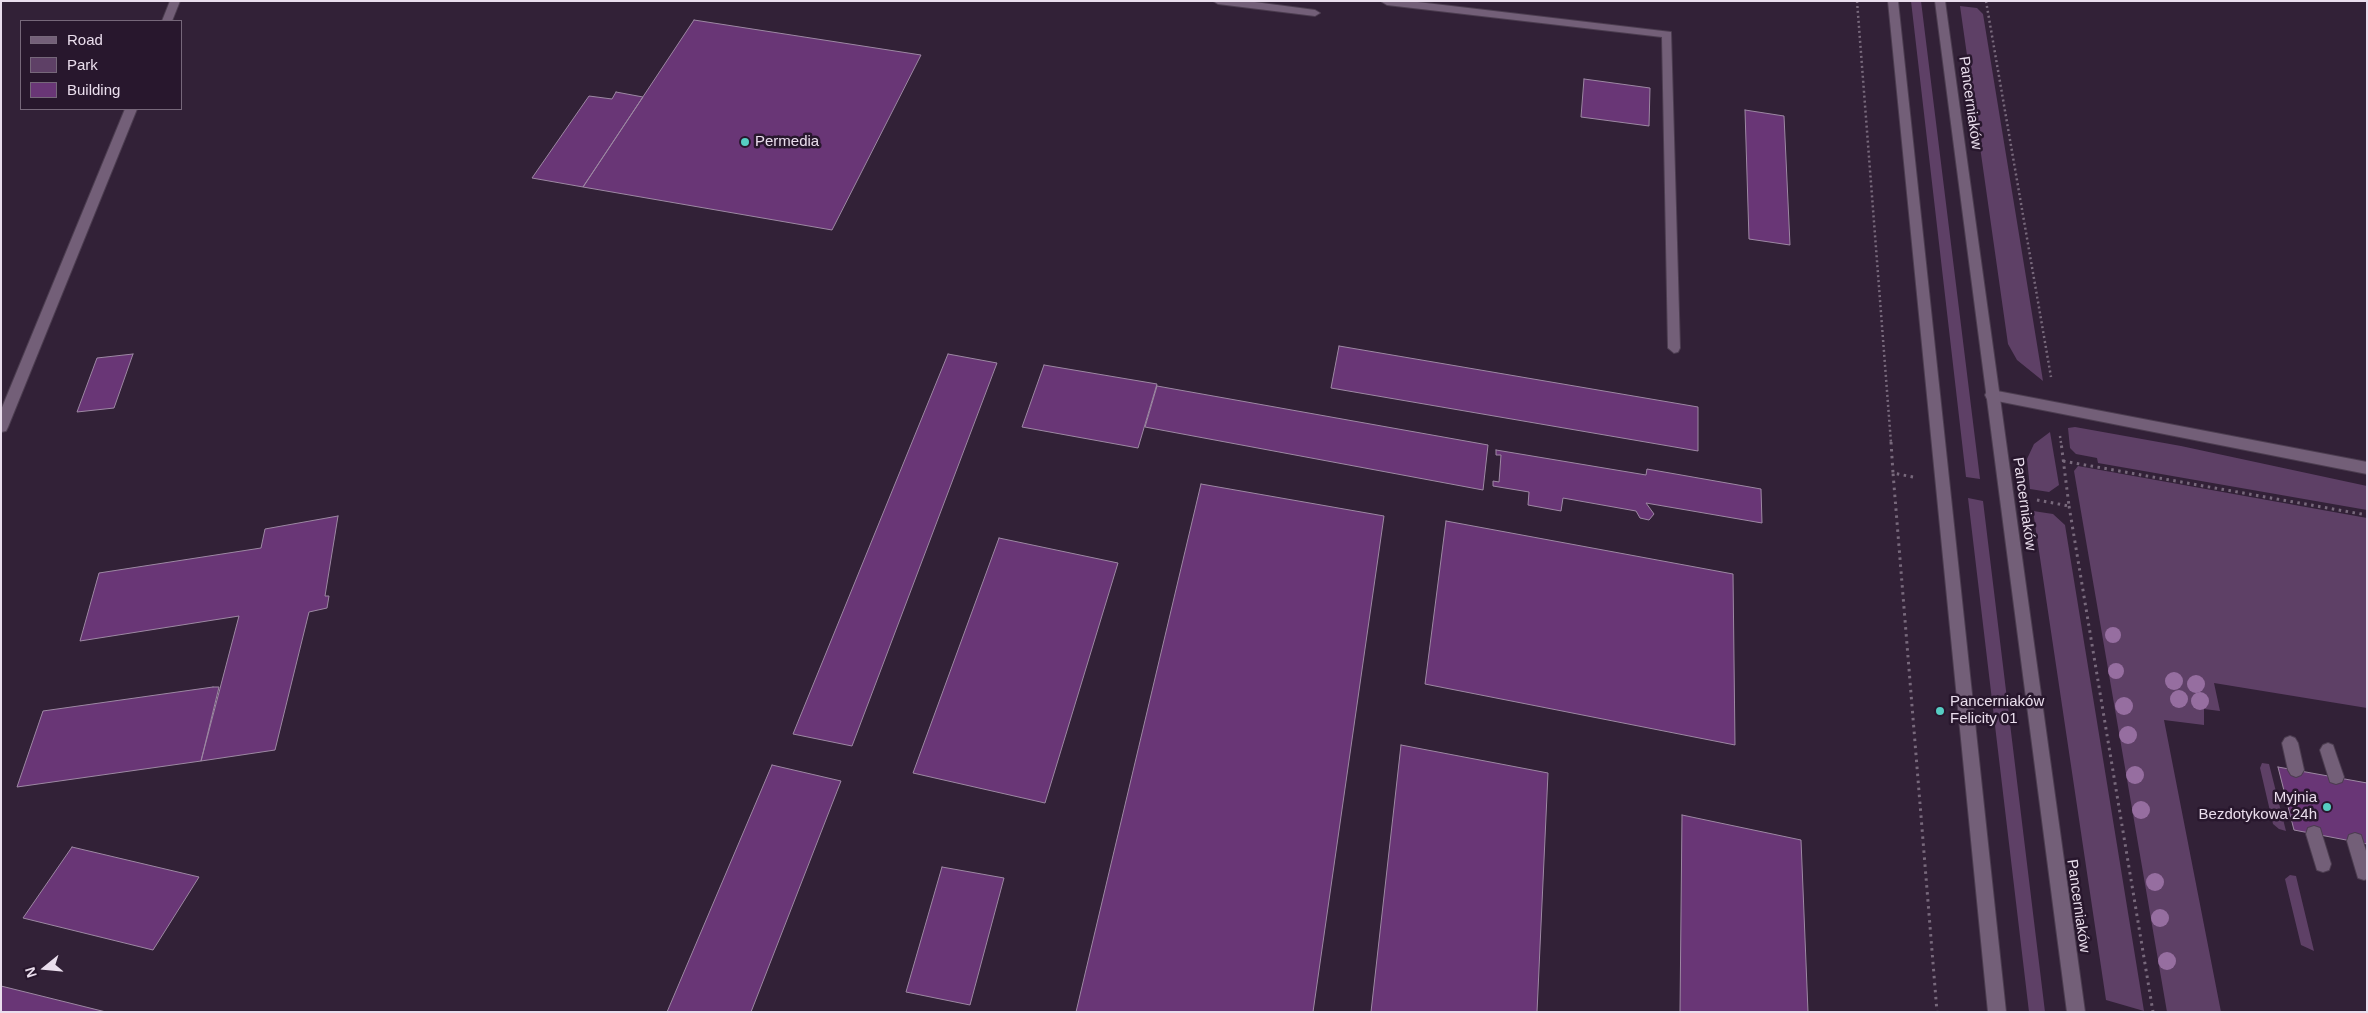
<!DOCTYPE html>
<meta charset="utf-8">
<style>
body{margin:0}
#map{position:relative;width:2368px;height:1013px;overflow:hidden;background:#322137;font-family:Arial,sans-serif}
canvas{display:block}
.frame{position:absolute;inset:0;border:2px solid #eadeed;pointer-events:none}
.legend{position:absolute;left:20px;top:20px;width:162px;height:90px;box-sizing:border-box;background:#28172d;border:1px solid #76677a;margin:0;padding:6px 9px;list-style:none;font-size:15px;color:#eadeed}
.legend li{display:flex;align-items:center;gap:10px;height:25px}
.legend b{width:25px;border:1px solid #76677a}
.north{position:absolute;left:20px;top:943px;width:50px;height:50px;-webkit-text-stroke:4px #28172d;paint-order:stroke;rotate:253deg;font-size:14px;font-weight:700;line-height:20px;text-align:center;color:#eadeed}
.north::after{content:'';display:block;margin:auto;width:18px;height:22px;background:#eadeed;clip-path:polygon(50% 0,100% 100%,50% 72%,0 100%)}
</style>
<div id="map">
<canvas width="2368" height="1013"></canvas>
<div class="frame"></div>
<ul class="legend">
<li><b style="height:6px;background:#735f78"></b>Road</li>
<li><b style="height:14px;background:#5e4066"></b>Park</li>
<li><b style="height:14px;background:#693676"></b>Building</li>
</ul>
<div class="north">N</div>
</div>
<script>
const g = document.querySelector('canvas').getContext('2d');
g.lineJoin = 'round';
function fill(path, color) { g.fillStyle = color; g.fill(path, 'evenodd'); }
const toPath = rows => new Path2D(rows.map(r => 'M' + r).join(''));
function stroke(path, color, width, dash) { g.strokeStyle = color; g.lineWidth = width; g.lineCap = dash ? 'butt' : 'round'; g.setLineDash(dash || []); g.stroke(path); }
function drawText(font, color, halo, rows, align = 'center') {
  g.font = font + ' Arial,sans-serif'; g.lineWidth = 5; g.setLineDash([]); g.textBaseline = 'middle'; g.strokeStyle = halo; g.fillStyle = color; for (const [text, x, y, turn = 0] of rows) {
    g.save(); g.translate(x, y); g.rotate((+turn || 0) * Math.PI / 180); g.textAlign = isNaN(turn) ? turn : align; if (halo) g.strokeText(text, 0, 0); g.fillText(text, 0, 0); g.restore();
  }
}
fill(toPath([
 [1911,1,1921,1,1980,479,1966,477],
 [1960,6,1977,8,1983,14,2043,381,2017,360,2008,344],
 [2075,427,2181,446,2367,486,2367,510,2098,463,2097,458,2076,454,2070,448,2068,428],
 [2050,432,2059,485,2049,492,2030,489,2027,459,2034,444],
 [2078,466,2367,518,2367,708,2214,683,2220,711,2204,709,2204,725,2164,720,2221,1012,2167,1012,2074,471],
 [1968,498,1983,501,2045,1012,2029,1012],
 [2033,511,2053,514,2065,525,2144,1011,2106,1000],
 [2262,763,2269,764,2286,831,2279,829,2273,824,2260,768],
 [2290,875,2296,876,2314,951,2301,945,2285,879]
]), '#5e4066');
const building = toPath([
 [694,20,921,55,832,230,583,187,694,20],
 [1584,79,1650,88,1649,126,1581,117,1584,79],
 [616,92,643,97,583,187,532,178,589,96,612,99,616,92],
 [1745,110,1784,116,1790,245,1749,239,1745,110],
 [1339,346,1698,407,1698,451,1331,388,1339,346],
 [133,354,114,408,77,412,97,358,133,354],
 [948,354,997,363,852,746,793,734,948,354],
 [1044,365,1157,384,1138,448,1022,427,1044,365],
 [1157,386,1488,445,1483,490,1145,427,1157,386],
 [1496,450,1646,475,1647,469,1761,489,1762,523,1646,503,1654,514,1649,520,1640,518,1636,511,1563,498,1561,511,1528,505,1529,492,1493,486,1493,481,1499,482,1501,455,1496,455,1496,450],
 [1201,484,1384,516,1313,1012,1076,1012,1201,484],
 [338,516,325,596,329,596,327,608,309,612,275,750,201,761,239,616,80,641,99,573,261,548,265,529,338,516],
 [1446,521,1733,574,1735,745,1425,684,1446,521],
 [999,538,1118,563,1045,803,913,773,999,538],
 [213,687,219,687,201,761,17,787,43,711,213,687],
 [1401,745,1548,773,1537,1012,1371,1012,1401,745],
 [772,765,841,781,751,1012,667,1012,772,765],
 [2278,767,2367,783,2367,844,2294,830,2278,767],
 [1682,815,1801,840,1808,1012,1680,1012,1682,815],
 [72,847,199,877,153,950,23,918,72,847],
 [942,867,1004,878,970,1005,906,992,942,867],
 [1,986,106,1012,1,1012,1,986]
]);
fill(building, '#693676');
stroke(building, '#9d88a3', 1);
const service = toPath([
 [170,1,180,1,172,21,162,21,170,1],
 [1213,1,1247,1,1315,10,1320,13,1315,16,1218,4,1213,1],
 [1409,1,1671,32,1680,348,1678,352,1674,353,1668,348,1662,37,1387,5,1382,2,1409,1],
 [125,109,137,109,8,427,6,431,1,432,1,410,125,109],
 [1992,390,2367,462,2367,474,1992,400,1987,399,1985,395,1987,391,1992,390],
 [2290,736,2295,738,2298,743,2304,770,2301,775,2296,777,2291,775,2288,770,2282,743,2285,738,2290,736],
 [2328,743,2333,745,2344,777,2342,782,2336,784,2330,782,2320,750,2323,745,2328,743],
 [2314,826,2320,828,2331,864,2329,870,2323,872,2317,870,2306,834,2308,828,2314,826],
 [2355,833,2361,835,2367,854,2367,879,2364,880,2358,878,2347,841,2349,835,2355,833]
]);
const minor = toPath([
 [1888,1,1898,1,2006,1012,1988,1012,1888,1],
 [1935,1,1945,1,2085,1012,2067,1012,1935,1]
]);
stroke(service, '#4c3d50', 2);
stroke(minor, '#4c3d50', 2);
stroke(toPath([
 [1857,1,1891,443],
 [1986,1,2051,377],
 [2060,436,2061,443]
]), '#78697c', 2.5, [2, 3]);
stroke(toPath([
 [1891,442,1893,473],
 [2063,461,2367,515],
 [1913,477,1893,473,1937,1012],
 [2037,500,2069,506,2061,442],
 [2069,506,2153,1012]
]), '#78697c', 3, [2.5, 4.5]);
fill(service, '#735f78');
fill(minor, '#735f78');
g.fillStyle = '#966ea0';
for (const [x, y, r] of [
 [2113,635,8],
 [2116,671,8],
 [2174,681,9],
 [2196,684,9],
 [2179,699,9],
 [2200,701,9],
 [2124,706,9],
 [2128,735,9],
 [2135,775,9],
 [2141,810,9],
 [2155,882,9],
 [2160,918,9],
 [2167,961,9]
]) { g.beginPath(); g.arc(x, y, r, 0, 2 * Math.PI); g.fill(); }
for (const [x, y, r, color] of [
 [745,142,5,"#56cec3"],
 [1940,711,5,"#56cec3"],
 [2327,807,5,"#56cec3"]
]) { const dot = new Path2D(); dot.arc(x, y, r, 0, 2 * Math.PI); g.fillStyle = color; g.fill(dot); stroke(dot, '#28172d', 2); }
drawText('15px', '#eadeed', '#28172d', [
 ["Pancerniaków",1970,103,82],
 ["Pancerniaków",2024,504,82],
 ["Pancerniaków",2078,906,82]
]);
drawText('15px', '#eadeed', '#28172d', [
 ["Permedia",755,142],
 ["Pancerniaków",1950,702],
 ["Felicity 01",1950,719],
 ["Myjnia",2317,798,"right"],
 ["Bezdotykowa 24h",2317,815,"right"]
], 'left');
</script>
